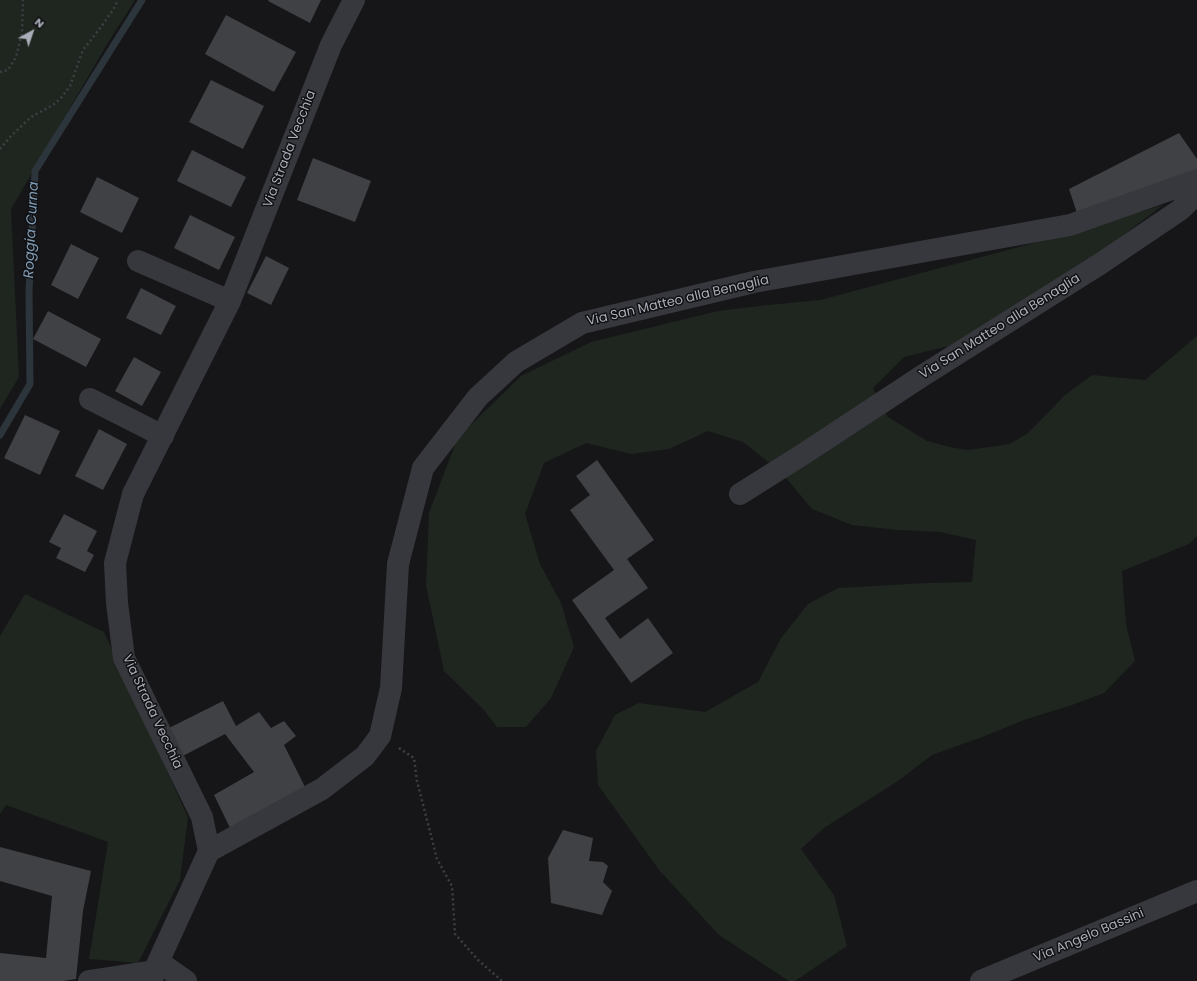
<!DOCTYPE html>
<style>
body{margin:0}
#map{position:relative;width:1197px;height:981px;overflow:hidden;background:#161618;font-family:Poppins,sans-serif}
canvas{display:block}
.north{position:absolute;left:12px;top:12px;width:40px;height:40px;-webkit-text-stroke:3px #111113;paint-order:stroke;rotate:40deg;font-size:11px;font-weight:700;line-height:16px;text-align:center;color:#a8adb8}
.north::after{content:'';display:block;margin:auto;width:14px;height:18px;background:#a8adb8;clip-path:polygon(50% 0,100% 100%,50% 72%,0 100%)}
</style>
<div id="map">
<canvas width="1197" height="981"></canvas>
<div class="north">N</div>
</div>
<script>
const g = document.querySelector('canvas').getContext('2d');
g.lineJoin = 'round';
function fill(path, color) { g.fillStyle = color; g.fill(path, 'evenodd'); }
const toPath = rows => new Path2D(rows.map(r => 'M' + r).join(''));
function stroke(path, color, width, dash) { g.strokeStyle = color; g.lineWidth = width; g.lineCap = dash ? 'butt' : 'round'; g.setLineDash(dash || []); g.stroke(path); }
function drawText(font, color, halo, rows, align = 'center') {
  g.font = font + ' Poppins,sans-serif'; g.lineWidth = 3; g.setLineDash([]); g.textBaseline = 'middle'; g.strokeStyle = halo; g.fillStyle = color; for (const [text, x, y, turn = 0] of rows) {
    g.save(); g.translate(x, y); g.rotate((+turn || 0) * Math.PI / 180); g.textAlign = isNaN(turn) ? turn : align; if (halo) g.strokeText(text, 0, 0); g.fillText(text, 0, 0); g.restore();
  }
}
fill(toPath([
 [0,0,135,0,106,46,11,209,19,377,0,409],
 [1163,205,1084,265,953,345,904,357,873,388,888,417,927,441,950,447,968,450,1010,444,1028,433,1065,395,1092,375,1145,380,1197,336,1197,536,1189,544,1122,571,1126,624,1135,661,1104,693,1072,705,1024,720,985,736,932,755,898,781,824,828,801,849,834,895,847,946,795,981,789,981,719,935,659,870,598,785,596,751,615,715,639,703,705,712,758,682,781,638,808,604,838,588,926,583,972,582,976,540,940,532,898,530,852,525,812,509,781,472,743,442,708,431,669,449,631,454,586,443,544,463,525,514,540,564,561,603,574,647,551,698,526,727,497,727,484,710,444,671,426,585,429,513,458,437,521,376,591,342,718,311,768,305,820,300,1049,239],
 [25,594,104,632,188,817,180,880,138,963,89,959,108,842,6,805,0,814,0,636]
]), '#1e261f');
stroke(toPath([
 [0,435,30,384,29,291,35,171,142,0]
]), '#2c353c', 7);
fill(toPath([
 [269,0,321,0,310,23,268,1],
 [226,15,296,52,274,92,205,54],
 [211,80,264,106,243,149,189,122],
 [1179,133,1197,159,1197,173,1077,213,1069,189],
 [192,150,246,177,231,207,177,181],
 [313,158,371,181,355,222,297,200],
 [97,177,139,198,122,233,80,212],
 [190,215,235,237,219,270,174,248],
 [71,244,99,258,78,299,51,285],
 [266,256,289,268,271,305,247,293],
 [141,288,176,306,161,335,126,318],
 [48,311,101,339,86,367,33,339],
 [134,357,161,372,142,406,115,391],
 [25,415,60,431,40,475,4,458],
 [99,429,127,444,103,490,75,476],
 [597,460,654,540,627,559,648,588,605,618,620,639,648,618,673,653,631,683,572,600,614,570,570,510,590,495,576,476],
 [64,514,97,531,87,551,94,555,85,572,56,558,61,548,49,542],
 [223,701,236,726,259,712,271,728,284,721,296,736,284,745,307,791,231,830,214,795,254,772,225,734,179,758,165,730],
 [563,830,593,838,589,861,603,862,608,866,603,882,612,891,602,915,551,903,548,858],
 [0,847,91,871,83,911,76,979,63,981,0,981,0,953,46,958,52,896,0,881]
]), '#404145');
stroke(toPath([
 [0,72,8,70,16,57,22,33,23,0],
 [0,149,11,136,31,117,53,105,62,97,70,86,83,50,101,27,113,10,118,0],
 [399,748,414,758,417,781,437,859,452,886,455,934,478,960,502,981]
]), '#3d3f44', 2.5, [2, 3]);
stroke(toPath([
 [138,261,230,301],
 [90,399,163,436],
 [740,494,805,453,922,376,1100,264,1180,210,1197,194],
 [209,851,322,789,365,756,380,736,391,688,398,564,423,468,478,397,516,362,582,323,754,282,1070,225,1197,180],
 [159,962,186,981],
 [89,981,154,971],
 [152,981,154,971,209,851,202,817,124,658,117,603,115,563,133,494,230,301,331,45,354,0],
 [981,981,1197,891]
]), '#37383d', 22);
drawText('13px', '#a8adb8', '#111113', [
 ["Via Strada Vecchia",290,149,-69],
 ["Via San Matteo alla Benaglia",678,301,-13],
 ["Via San Matteo alla Benaglia",1000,327,-32],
 ["Via Strada Vecchia",152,712,65],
 ["Via Angelo Bassini",1089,936,-23]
]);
drawText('italic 14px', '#7f9bb3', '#111113', [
 ["Roggia Curna",32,230,-87]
]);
</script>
